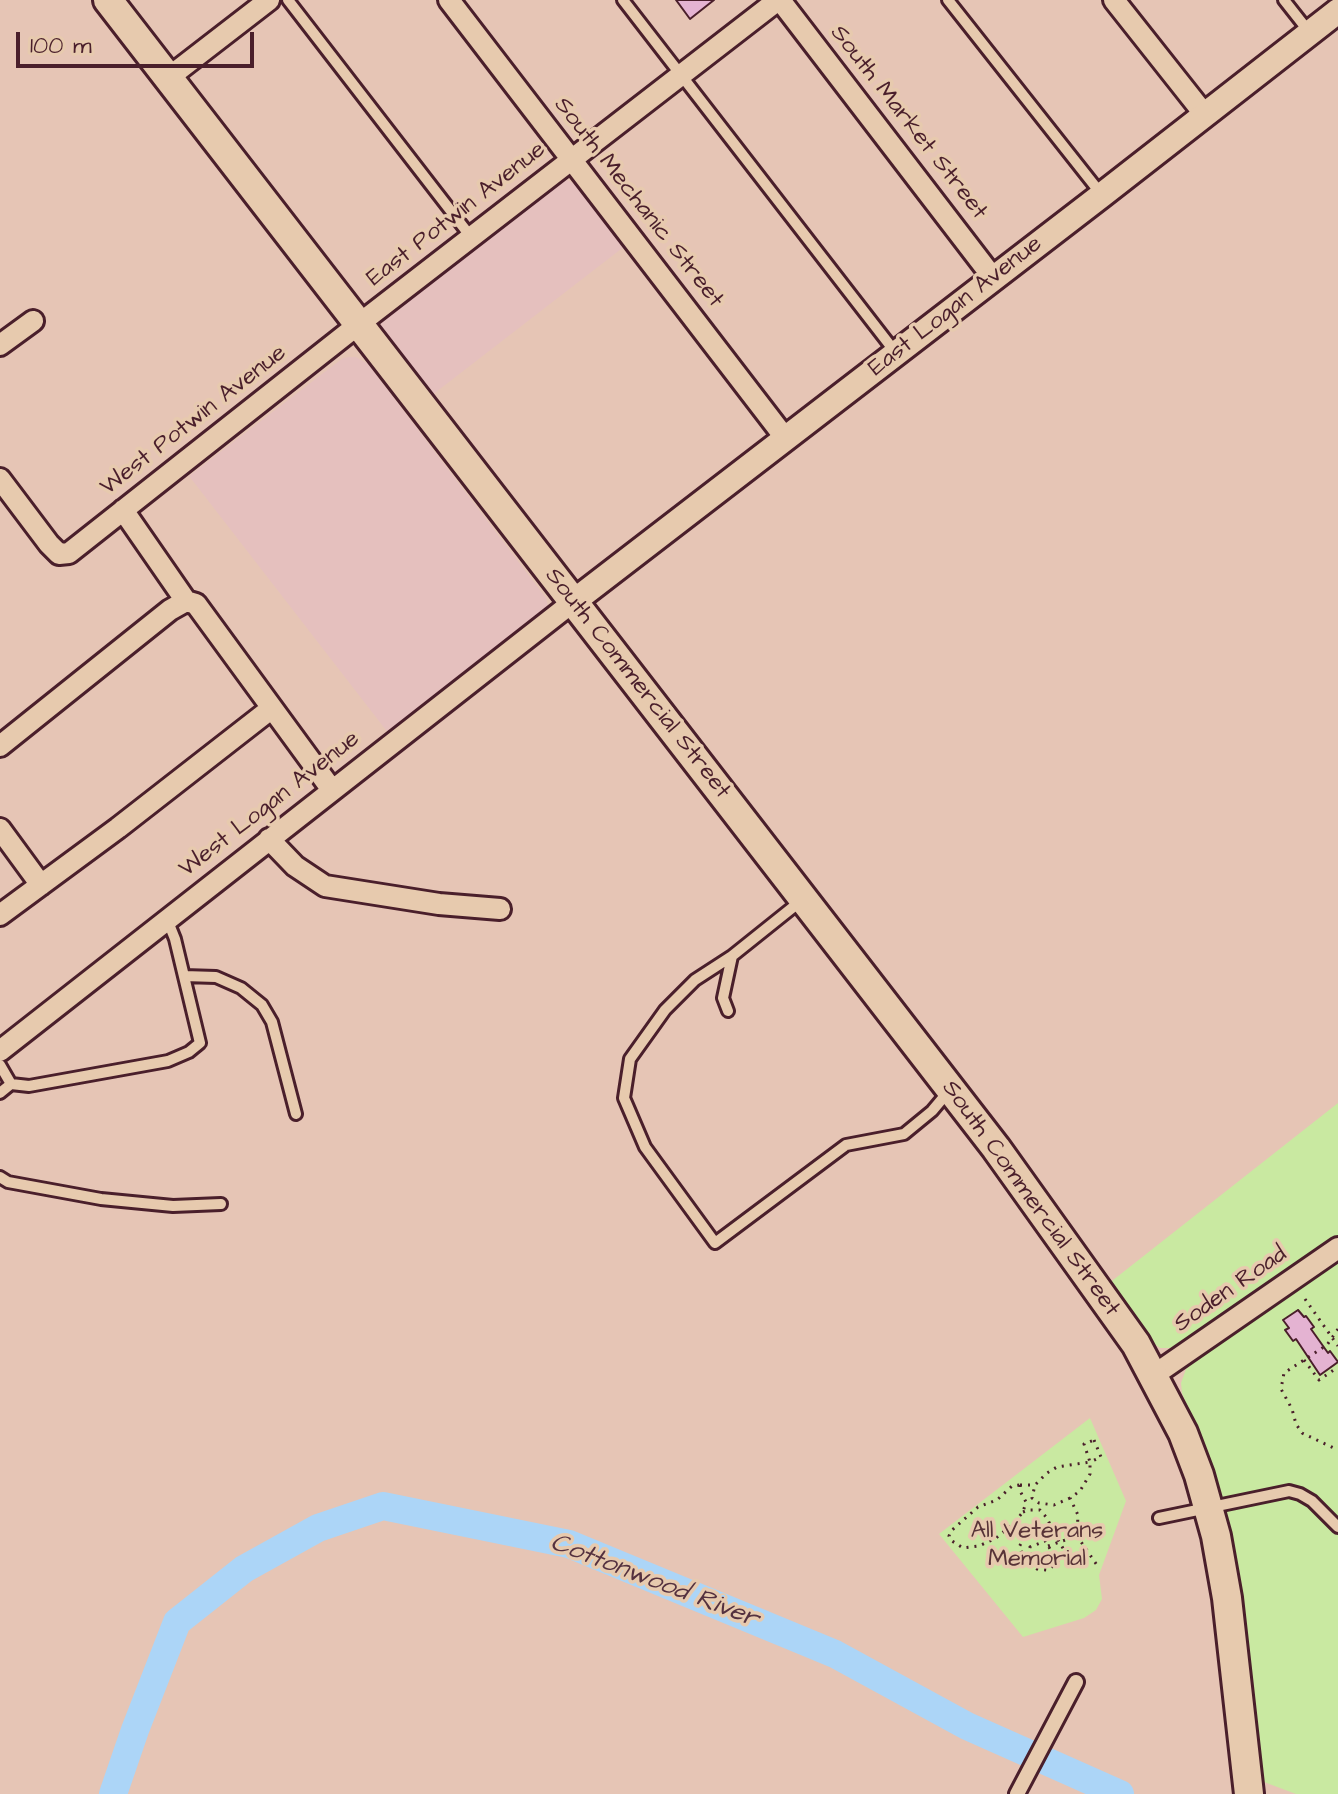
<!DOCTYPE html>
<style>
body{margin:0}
#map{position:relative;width:1338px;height:1794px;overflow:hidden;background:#e6c5b5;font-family:"Architects Daughter",sans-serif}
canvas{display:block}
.scale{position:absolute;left:16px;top:32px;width:238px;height:36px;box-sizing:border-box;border:4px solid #4a1f2b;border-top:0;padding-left:10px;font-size:24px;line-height:28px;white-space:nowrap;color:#4a1f2b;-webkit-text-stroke:6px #e7caae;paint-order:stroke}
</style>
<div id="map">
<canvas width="1338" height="1794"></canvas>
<div class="scale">100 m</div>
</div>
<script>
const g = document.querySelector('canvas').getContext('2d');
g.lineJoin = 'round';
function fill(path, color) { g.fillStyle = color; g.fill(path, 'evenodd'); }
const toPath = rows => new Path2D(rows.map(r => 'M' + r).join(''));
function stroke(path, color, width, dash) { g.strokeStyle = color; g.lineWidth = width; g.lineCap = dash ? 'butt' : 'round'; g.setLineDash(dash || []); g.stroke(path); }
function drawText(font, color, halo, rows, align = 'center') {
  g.font = font + ' "Architects Daughter",sans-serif'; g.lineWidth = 7; g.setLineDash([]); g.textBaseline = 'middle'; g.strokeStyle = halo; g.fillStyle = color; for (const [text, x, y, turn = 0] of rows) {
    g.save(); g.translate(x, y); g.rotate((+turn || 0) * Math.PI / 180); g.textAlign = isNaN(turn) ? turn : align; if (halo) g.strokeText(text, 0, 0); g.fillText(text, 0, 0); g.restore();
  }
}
fill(toPath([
 [561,180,567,180,576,185,625,246,427,399,381,333,381,323,384,318],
 [349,357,356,357,368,364,546,598,548,606,545,614,389,734,189,476,343,358]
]), '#e5c0be');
fill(toPath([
 [1338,1103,1338,1236,1179,1344,1172,1348,1160,1348,1146,1338,1108,1284],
 [1338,1260,1338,1794,1296,1794,1264,1782,1243,1604,1229,1531,1217,1479,1182,1393,1181,1383,1186,1369,1200,1356],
 [1090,1418,1126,1501,1099,1575,1102,1599,1096,1610,1084,1618,1023,1637,939,1534]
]), '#c9e9a1');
stroke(toPath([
 [113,1794,135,1730,177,1622,244,1569,318,1528,383,1506,569,1544,835,1654,967,1726,1120,1794]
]), '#acd5f7', 28);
const building = toPath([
 [676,0,714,0,690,19,676,0],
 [1298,1310,1304,1317,1306,1316,1314,1327,1311,1329,1328,1353,1330,1351,1338,1362,1320,1375,1296,1339,1293,1341,1285,1330,1289,1328,1283,1320,1298,1310]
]);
fill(building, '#e4b3d2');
stroke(building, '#4a1f2b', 2);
const service = toPath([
 [288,0,471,237],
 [623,0,896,353],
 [948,0,1102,195],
 [1284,0,1310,33],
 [732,956,695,980,665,1010,630,1059,624,1098,645,1147,715,1243,846,1145,904,1134,932,1111,948,1092],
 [184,976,216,977,241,988,262,1005,272,1022,296,1114],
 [728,1011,723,998,732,956,802,900],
 [0,1065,11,1084],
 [0,1093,11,1084,29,1086,168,1061,189,1052,200,1043,175,939,167,919],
 [0,1177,8,1182,101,1199,173,1206,221,1204],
 [1159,1518,1289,1491,1300,1494,1312,1501,1338,1527]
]);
const pedestrian = toPath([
 [1017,1794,1076,1682]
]);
const minor = toPath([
 [449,0,786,439],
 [780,0,994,279],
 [1114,0,1205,115],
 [168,78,269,0],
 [0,345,33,321],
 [0,479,49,544,59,554,69,553,359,324,778,0],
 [123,510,186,601,196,604,332,790],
 [0,746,170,610,186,601],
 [0,829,41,885],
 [269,839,295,866,325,886,439,904,500,909],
 [0,915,118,828,272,708],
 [0,1051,573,602],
 [1154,1375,1338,1248]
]);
const tertiary = toPath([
 [573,602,1102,195,1338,11]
]);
const secondary = toPath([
 [108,0,996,1148,1136,1344,1183,1433,1199,1475,1216,1536,1227,1598,1249,1794]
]);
stroke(service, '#4a1f2b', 16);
stroke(pedestrian, '#4a1f2b', 20);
stroke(minor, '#4a1f2b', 26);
stroke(tertiary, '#4a1f2b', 30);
stroke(secondary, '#4a1f2b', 34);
stroke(toPath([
 [1305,1299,1338,1346],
 [1338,1329,1327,1345,1284,1373,1281,1389,1292,1409,1296,1424,1302,1433,1338,1450],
 [1304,1360,1319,1380,1338,1367],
 [1094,1440,1101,1457,1090,1462,1084,1444,1094,1440],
 [1020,1485,1020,1491,1026,1502,1023,1512,1013,1524,996,1538,979,1546,963,1548,952,1541,949,1536,951,1531,978,1507,997,1500,1012,1486,1020,1485],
 [1020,1485,1035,1485],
 [1070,1498,1054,1505,1039,1503,1032,1498,1035,1485,1047,1473,1057,1467,1090,1462,1090,1474,1080,1491,1070,1498,1078,1515,1077,1536,1099,1568],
 [1023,1512,1028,1510,1040,1510,1047,1518,1054,1533],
 [1046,1531,1054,1533,1064,1550,1062,1556,1055,1565,1047,1570,1037,1569,1026,1561,1019,1547,1023,1540,1030,1534,1046,1531],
 [1048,1546,1077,1536],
 [1022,1556,1033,1553,1038,1560,1052,1552,1045,1541,1030,1547,1033,1553]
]), '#4a1f2b', 3, [2, 6]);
stroke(service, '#e7caae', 10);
stroke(pedestrian, '#e7caae', 14);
stroke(minor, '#e7caae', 20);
stroke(tertiary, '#e7caae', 24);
stroke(secondary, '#e7caae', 28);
drawText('24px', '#4a1f2b', '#e7caae', [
 ["South Market Street",908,123,52],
 ["South Mechanic Street",638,203,52],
 ["East Potwin Avenue",457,215,-38],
 ["East Logan Avenue",956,307,-38],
 ["West Potwin Avenue",194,421,-38],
 ["South Commercial Street",637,684,52],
 ["West Logan Avenue",270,805,-38],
 ["South Commercial Street",1030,1199,54],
 ["Soden Road",1231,1290,-35]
]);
drawText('24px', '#573337', '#e7caae', [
 ["All Veterans",1037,1532],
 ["Memorial",1037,1560]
]);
drawText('italic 26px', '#54313f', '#e7caae', [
 ["Cottonwood River",654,1582,21]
]);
</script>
